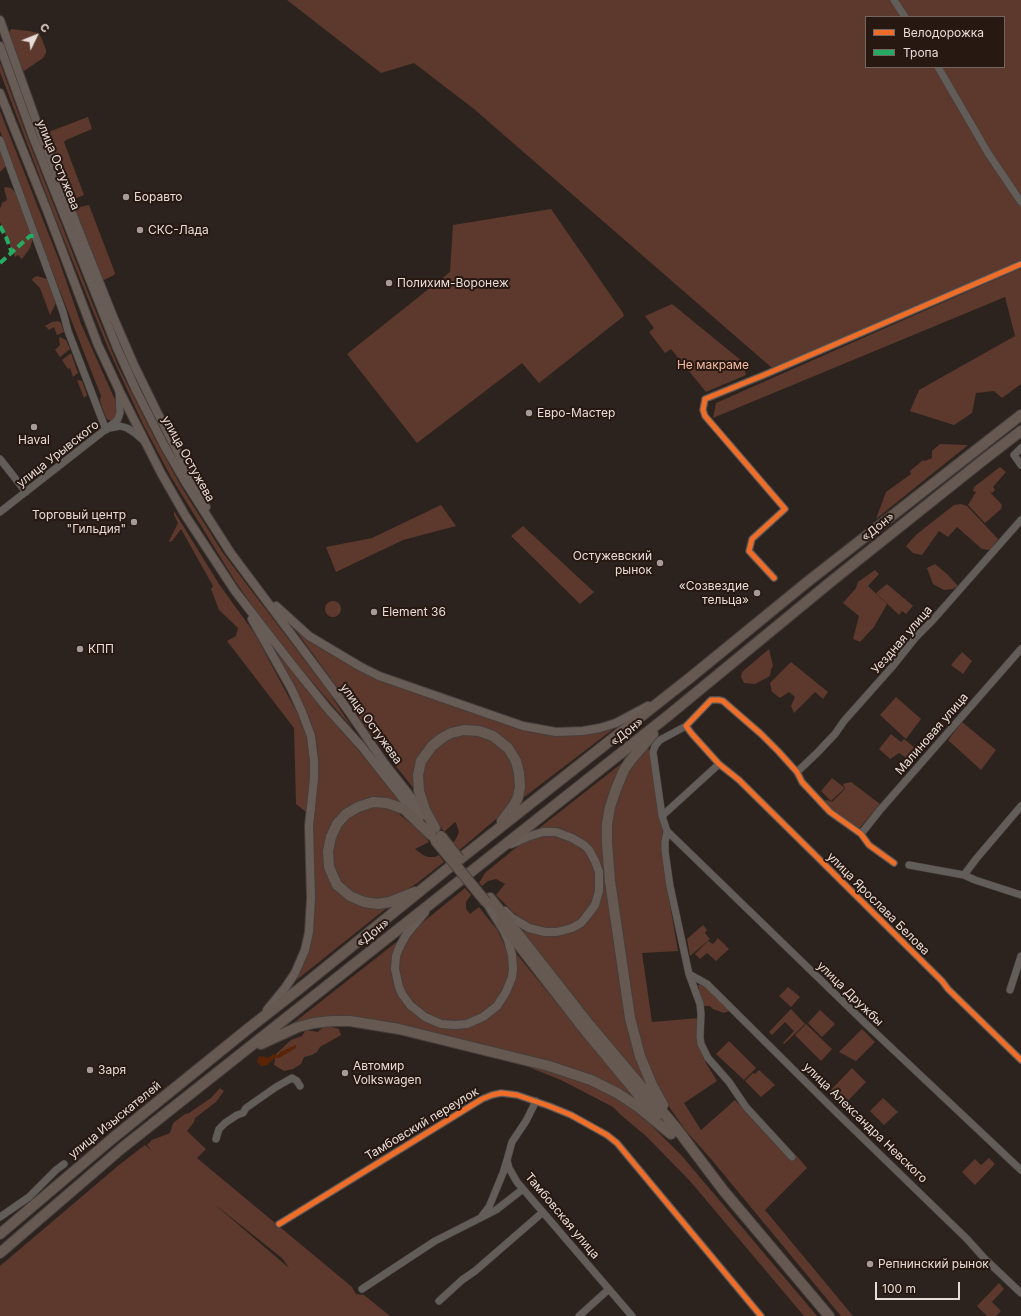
<!DOCTYPE html>
<meta charset="utf-8">
<style>
body{margin:0}
#map{position:relative;width:1021px;height:1316px;overflow:hidden;background:#2c231f;font-family:Inter,sans-serif}
canvas{display:block}
.legend{position:absolute;left:865px;top:16px;width:140px;height:52px;box-sizing:border-box;background:#271811;border:1px solid #746660;margin:0;padding:5px 7px;list-style:none;font-size:12px;color:#e7dcd7}
.legend li{display:flex;align-items:center;gap:8px;height:20px}
.legend b{width:20px;border:1px solid #746660}
.north{position:absolute;left:16px;top:16px;width:40px;height:40px;-webkit-text-stroke:3px #271811;paint-order:stroke;rotate:47deg;font-size:11px;font-weight:700;line-height:16px;text-align:center;color:#e7dcd7}
.north::after{content:'';display:block;margin:auto;width:14px;height:18px;background:#e7dcd7;clip-path:polygon(50% 0,100% 100%,50% 72%,0 100%)}
.scale{position:absolute;left:875px;top:1282px;width:85px;height:18px;box-sizing:border-box;border:2px solid #e7dcd7;border-top:0;padding-left:5px;font-size:12px;line-height:14px;white-space:nowrap;color:#e7dcd7;-webkit-text-stroke:3px #271811;paint-order:stroke}
</style>
<div id="map">
<canvas width="1021" height="1316"></canvas>
<ul class="legend">
<li><b style="height:5px;background:#ee6e29"></b>Велодорожка</li>
<li><b style="height:5px;background:#26ab63"></b>Тропа</li>
</ul>
<div class="north">С</div>
<div class="scale">100 m</div>
</div>
<script>
const g = document.querySelector('canvas').getContext('2d');
g.lineJoin = 'round';
function fill(path, color) { g.fillStyle = color; g.fill(path, 'evenodd'); }
const toPath = rows => new Path2D(rows.map(r => 'M' + r).join(''));
function stroke(path, color, width, dash) { g.strokeStyle = color; g.lineWidth = width; g.lineCap = dash ? 'butt' : 'round'; g.setLineDash(dash || []); g.stroke(path); }
function drawText(font, color, halo, rows, align = 'center') {
  g.font = font + ' Inter,sans-serif'; g.lineWidth = 4; g.setLineDash([]); g.textBaseline = 'middle'; g.strokeStyle = halo; g.fillStyle = color; for (const [text, x, y, turn = 0] of rows) {
    g.save(); g.translate(x, y); g.rotate((+turn || 0) * Math.PI / 180); g.textAlign = isNaN(turn) ? turn : align; if (halo) g.strokeText(text, 0, 0); g.fillText(text, 0, 0); g.restore();
  }
}
fill(toPath([
 [287,0,1021,0,1021,260,772,368,474,109,414,63,381,73],
 [866,17,1004,17,1004,67,866,67],
 [11,29,29,31,38,33,41,37,46,50,46,53,43,58,24,71,22,70,8,35],
 [0,63,26,134,93,305,118,366,155,439,182,488,223,553,328,691,353,729,291,657,258,614,235,581,171,477,143,424,108,348,56,220,0,72],
 [0,111,60,263,81,324,116,402,118,414,113,420,108,420,106,418,100,401,101,396,49,263,0,131],
 [88,117,92,129,66,140,64,142,84,195,74,199,69,198,46,138,51,131],
 [0,150,6,166,0,172],
 [6,187,11,188,17,194,33,238,30,248,22,259,18,255,15,257,0,222,0,208,1,207,2,203,7,200,4,188],
 [89,205,115,273,114,275,104,280,100,278,75,213,75,208],
 [551,209,623,313,624,316,539,383,522,363,417,443,347,354,450,272,453,225],
 [1021,268,1021,384,1002,398,994,391,976,393,972,413,954,425,910,411,919,390,1015,336,1005,297,713,418,716,403],
 [37,276,47,279,56,303,50,315,40,288,32,280,33,278],
 [672,304,743,362,746,375,706,392,671,349,665,353,649,332,654,328,645,316],
 [58,321,61,323,64,332,57,335,54,327,49,330,45,326,52,322],
 [60,337,66,340,70,349,60,357,55,350,60,345,59,339],
 [71,353,78,373,73,377,70,368,68,369,62,360],
 [77,380,82,381,87,395,84,398],
 [940,444,968,445,876,519,886,492,911,474,910,471,923,460,925,461,932,458,932,451],
 [1000,467,1006,472,993,487,995,490,992,493,989,491,1002,505,1001,509,985,523,968,505,976,492,973,491,974,487],
 [961,504,967,506,998,539,990,550,982,549,957,527,948,537,939,531,922,555,913,553,906,546,917,534,954,505],
 [441,505,456,526,403,540,336,572,326,547,372,538],
 [174,511,219,584,255,634,302,722,309,745,311,761,310,785,306,812,296,804,294,728,227,641,236,636,238,628,219,610,211,589,213,586,181,529,172,541,170,542,169,541,178,523,174,515],
 [523,526,594,592,580,604,511,536],
 [935,564,947,574,958,586,953,589,944,590,933,584,927,568],
 [875,570,879,574,868,586,887,604,874,627,860,642,853,639,859,616,843,603,856,588,858,582],
 [887,584,913,606,906,614,902,611,899,615,876,593],
 '325 609a8 8 0 1 1 16 0a8 8 0 1 1-16 0Z',
 [294,628,316,645,360,670,525,730,616,727,502,814,456,853,450,846,456,839,459,832,456,823,455,822,444,832,426,804,383,750],
 [271,646,403,804,400,815,419,830,429,842,415,849,423,855,428,857,435,857,439,855,444,862,416,884,400,893,388,907,294,982,307,954,314,925,315,894,312,833,318,773,318,754,316,738,311,722,301,700],
 [769,649,773,666,771,669,770,676,755,684,744,683,741,677,742,672],
 [962,652,972,661,963,674,951,665],
 [791,662,828,692,823,699,815,692,794,713,791,706,795,697,789,692,780,698,772,692,770,683],
 [896,697,921,719,906,739,880,715],
 [962,722,996,750,981,770,948,740],
 [891,734,901,742,904,739,920,752,912,762,899,753,890,759,879,749],
 [647,748,649,749,663,824,662,844,664,870,678,951,642,953,652,1022,699,1018,696,1035,697,1043,706,1063,717,1081,684,1103,701,1130,735,1100,791,1160,796,1155,807,1168,765,1210,853,1316,841,1316,711,1159,686,1131,663,1098,651,1091,523,935,527,923,513,912,496,895,505,884,496,879,488,881,482,886,479,883,485,873,513,850,522,843,539,836,538,829,622,763],
 [832,778,845,788,843,784,851,782,880,804,858,830,831,811,824,801,827,800,832,802,845,789,845,788,831,801,821,791],
 [465,888,471,895,466,902,466,909,470,914,479,907,498,931,508,953,515,952,618,1078,639,1101,600,1080,567,1067,544,1060,399,1027,291,1025,399,940,406,942,422,923],
 [703,925,707,930,705,933,710,939,690,956,687,939],
 [718,938,729,949,716,961,707,953,700,959,695,954,708,941,713,944],
 [705,984,729,1007,729,1011,724,1013,713,1009,710,1006,703,1006,698,985],
 [788,987,800,997,791,1007,779,996],
 [791,1009,805,1024,784,1044,783,1043,794,1031,785,1022,772,1035,769,1032],
 [820,1010,835,1024,822,1037,808,1023],
 [806,1024,832,1049,821,1061,795,1035],
 [329,1026,339,1029,341,1035,320,1047,317,1052,312,1055,304,1057,301,1064,293,1069,284,1071,274,1065,276,1054,291,1040,302,1036,306,1030,318,1032,322,1028],
 [862,1029,875,1042,856,1061,839,1052],
 [729,1041,756,1068,744,1080,716,1054],
 [526,1063,570,1076,614,1095,637,1111,682,1156,817,1316,804,1316,690,1181,646,1136,621,1115,613,1107,561,1080,526,1066],
 [852,1068,866,1082,843,1106,829,1092],
 [759,1070,775,1085,761,1097,745,1081,753,1073,755,1074],
 [220,1088,224,1091,216,1102,195,1118,194,1122,187,1131,206,1149,197,1158,352,1287,356,1294,364,1295,390,1316,0,1316,0,1266,119,1165,145,1145,151,1150,147,1145,152,1140,170,1133,173,1123,185,1114,189,1113,211,1098],
 [213,1203,282,1258,289,1268],
 [883,1098,898,1112,884,1125,870,1111],
 [989,1158,995,1164,975,1185,962,1172,975,1159,981,1165],
 [999,1283,1004,1289,992,1302,1001,1311,996,1316,987,1316,977,1306]
]), '#5c392c');
fill(toPath([
 [296,1045,296,1048,279,1058,275,1058,267,1065,261,1066,257,1062,259,1056,262,1057,263,1056,268,1058,274,1054,278,1055,280,1052]
]), '#5b2407');
const minor = toPath([
 [894,0,905,17],
 [938,67,988,153,1021,202],
 [0,140,63,312,68,331,106,430],
 [110,428,120,426,127,428,135,433,143,440],
 [1021,448,1014,455,1021,465],
 [0,459,26,492],
 [0,512,115,422,118,419,120,413,119,392],
 [774,578,749,551,752,539,785,509,705,416,703,410,705,399,764,375,1021,264],
 [686,726,660,740,655,746,653,752,662,816,667,831,665,842,665,851,670,886,684,951,689,974,700,1004,701,1014,700,1037,701,1044,708,1058,729,1082,746,1107,792,1157],
 [797,772,817,753,835,734,844,721,892,667,916,637,932,621,1021,520],
 [662,816,719,764],
 [667,831,865,1023,1021,1170],
 [861,834,880,810,1021,649],
 [894,863,869,845,861,834,830,812,802,782,797,772,778,751,761,734,723,701,719,700,711,700,686,726,692,734,719,764,739,780,813,853,942,981,948,989,1021,1060],
 [909,865,964,875,975,880,1021,895],
 [964,875,976,859,1021,806],
 [689,974,707,984,836,1112,967,1239,985,1259,1021,1293],
 [1010,990,1021,956],
 [536,1101,526,1121,512,1142,507,1160,509,1168,517,1182,632,1316],
 [216,1139,219,1129,225,1123,237,1115,243,1113,246,1108,276,1087,292,1078,297,1081,300,1086],
 [482,1216,489,1207,503,1173,507,1160],
 [0,1217,29,1197,56,1170,64,1164],
 [279,1224,482,1099,492,1095,501,1093,517,1095,549,1106,571,1115,607,1135,617,1143,761,1316],
 [362,1289,435,1241,496,1210,523,1189],
 [439,1301,462,1280,475,1271,543,1212],
 [579,1316,609,1289]
]);
const major = toPath([
 [0,20,43,140,112,314,134,365,157,412,206,507],
 [0,46,33,137,117,348,136,390,165,447,186,483,230,552,345,706,385,764,426,816],
 [0,93,48,213,98,345,119,390,161,473,185,515,235,591,294,667,327,708,362,747,419,819],
 [276,606,309,636,361,667,379,676,471,708,523,726,556,732,583,731,600,728,616,723,648,706],
 [252,619,291,688,302,712,311,736,314,761,314,778,309,826,311,898,309,932,305,950,295,973,285,988,267,1010],
 [505,911,512,918,529,928,545,932,557,932,572,928,581,923,586,917,595,905,599,891,599,872,595,861,589,850,584,845,572,838,556,832,543,832,527,837,511,844],
 [425,912,406,935,399,948,396,956,395,969,399,987,402,994,410,1005,425,1017,441,1024,455,1025,467,1024,483,1017,497,1006,506,992,512,977,513,969,512,955,508,940,504,931,486,902]
]);
const highway = toPath([
 [653,734,630,761,624,770,616,789,610,807,607,824,607,843,610,881,630,1018,640,1056,652,1085,663,1105],
 [435,828,425,810,419,791,418,775,421,761,432,746,442,738,451,733,464,730,479,731,493,736,508,748,516,761,519,773,520,787,518,797,514,805,502,821],
 [415,892,390,902,378,904,364,902,350,896,337,885,329,867,328,851,331,837,337,824,346,814,358,807,373,802,387,803,404,809,431,835],
 [490,898,588,1023,677,1129,723,1190,829,1316],
 [501,922,584,1029,656,1116],
 [261,1044,298,1027,314,1023,332,1021,350,1021,399,1029,549,1066,591,1080,617,1093,637,1106,671,1134],
 [0,1234,113,1138,249,1028,299,989,446,870,691,677,806,583,1021,415],
 [0,1253,122,1148,669,715,833,580,982,461,1021,431]
]);
stroke(minor, '#463e3b', 8);
stroke(major, '#463e3b', 10);
stroke(highway, '#463e3b', 12);
stroke(minor, '#635d5a', 7);
stroke(major, '#685c57', 8);
stroke(highway, '#665952', 10);
const highwayBridge = toPath([
 [441,836,459,859],
 [435,840,486,902]
]);
stroke(highwayBridge, '#463e3b', 12, []);
stroke(highwayBridge, '#665952', 10);
stroke(toPath([
 [0,226,6,237,12,253],
 [0,263,30,236,36,236]
]), '#26ab63', 4, [8, 4]);
stroke(toPath([
 [774,578,749,551,752,539,785,509,705,416,703,410,705,399,764,375,1021,264],
 [894,863,869,845,861,834,830,812,802,782,797,772,778,751,761,734,723,701,719,700,711,700,686,726,692,734,719,764,739,780,813,853,942,981,948,989,1021,1060],
 [279,1224,482,1099,492,1095,501,1093,517,1095,549,1106,571,1115,607,1135,617,1143,761,1316]
]), '#ee6e29', 5);
for (const [x, y, r, color] of [
 [126,197,4,"#a69b97"],
 [140,230,4,"#a69b97"],
 [389,283,4,"#a69b97"],
 [529,413,4,"#a69b97"],
 [34,427,4,"#a69b97"],
 [134,522,4,"#a69b97"],
 [660,563,4,"#a69b97"],
 [757,593,4,"#a69b97"],
 [374,612,4,"#a69b97"],
 [80,649,4,"#a69b97"],
 [90,1070,4,"#a69b97"],
 [345,1073,4,"#a69b97"],
 [870,1264,4,"#a69b97"]
]) { const dot = new Path2D(); dot.arc(x, y, r, 0, 2 * Math.PI); g.fillStyle = color; g.fill(dot); stroke(dot, '#271811', 1.5); }
drawText('12px', '#e7dcd7', '#271811', [
 ["улица Остужева",58,165,68],
 ["улица Урывского",58,454,-38],
 ["улица Остужева",188,459,61],
 ["«Дон»",878,527,-39],
 ["Уездная улица",902,640,-49],
 ["улица Остужева",371,724,54],
 ["«Дон»",627,732,-38],
 ["Малиновая улица",932,734,-49],
 ["улица Ярослава Белова",878,904,45],
 ["«Дон»",373,933,-38],
 ["улица Дружбы",850,994,44],
 ["улица Изыскателей",115,1120,-39],
 ["улица Александра Невского",865,1123,44],
 ["Тамбовский переулок",422,1124,-31],
 ["Тамбовская улица",562,1216,50]
]);
drawText('12px', '#e7dcd7', '#271811', [
 ["Боравто",134,197],
 ["СКС-Лада",148,230],
 ["Полихим-Воронеж",397,283],
 ["Евро-Мастер",537,413],
 ["Haval",34,440,"center"],
 ["Торговый центр",126,515,"right"],
 ["\"Гильдия\"",126,529,"right"],
 ["Остужевский",652,556,"right"],
 ["рынок",652,570,"right"],
 ["«Созвездие",749,586,"right"],
 ["тельца»",749,600,"right"],
 ["Element 36",382,612],
 ["КПП",88,649],
 ["Автомир",353,1066],
 ["Volkswagen",353,1080],
 ["Заря",98,1070],
 ["Репнинский рынок",878,1264]
], 'left');
drawText('12px', '#f5baa2', '#271811', [
 ["Не макраме",713,365]
]);
</script>
